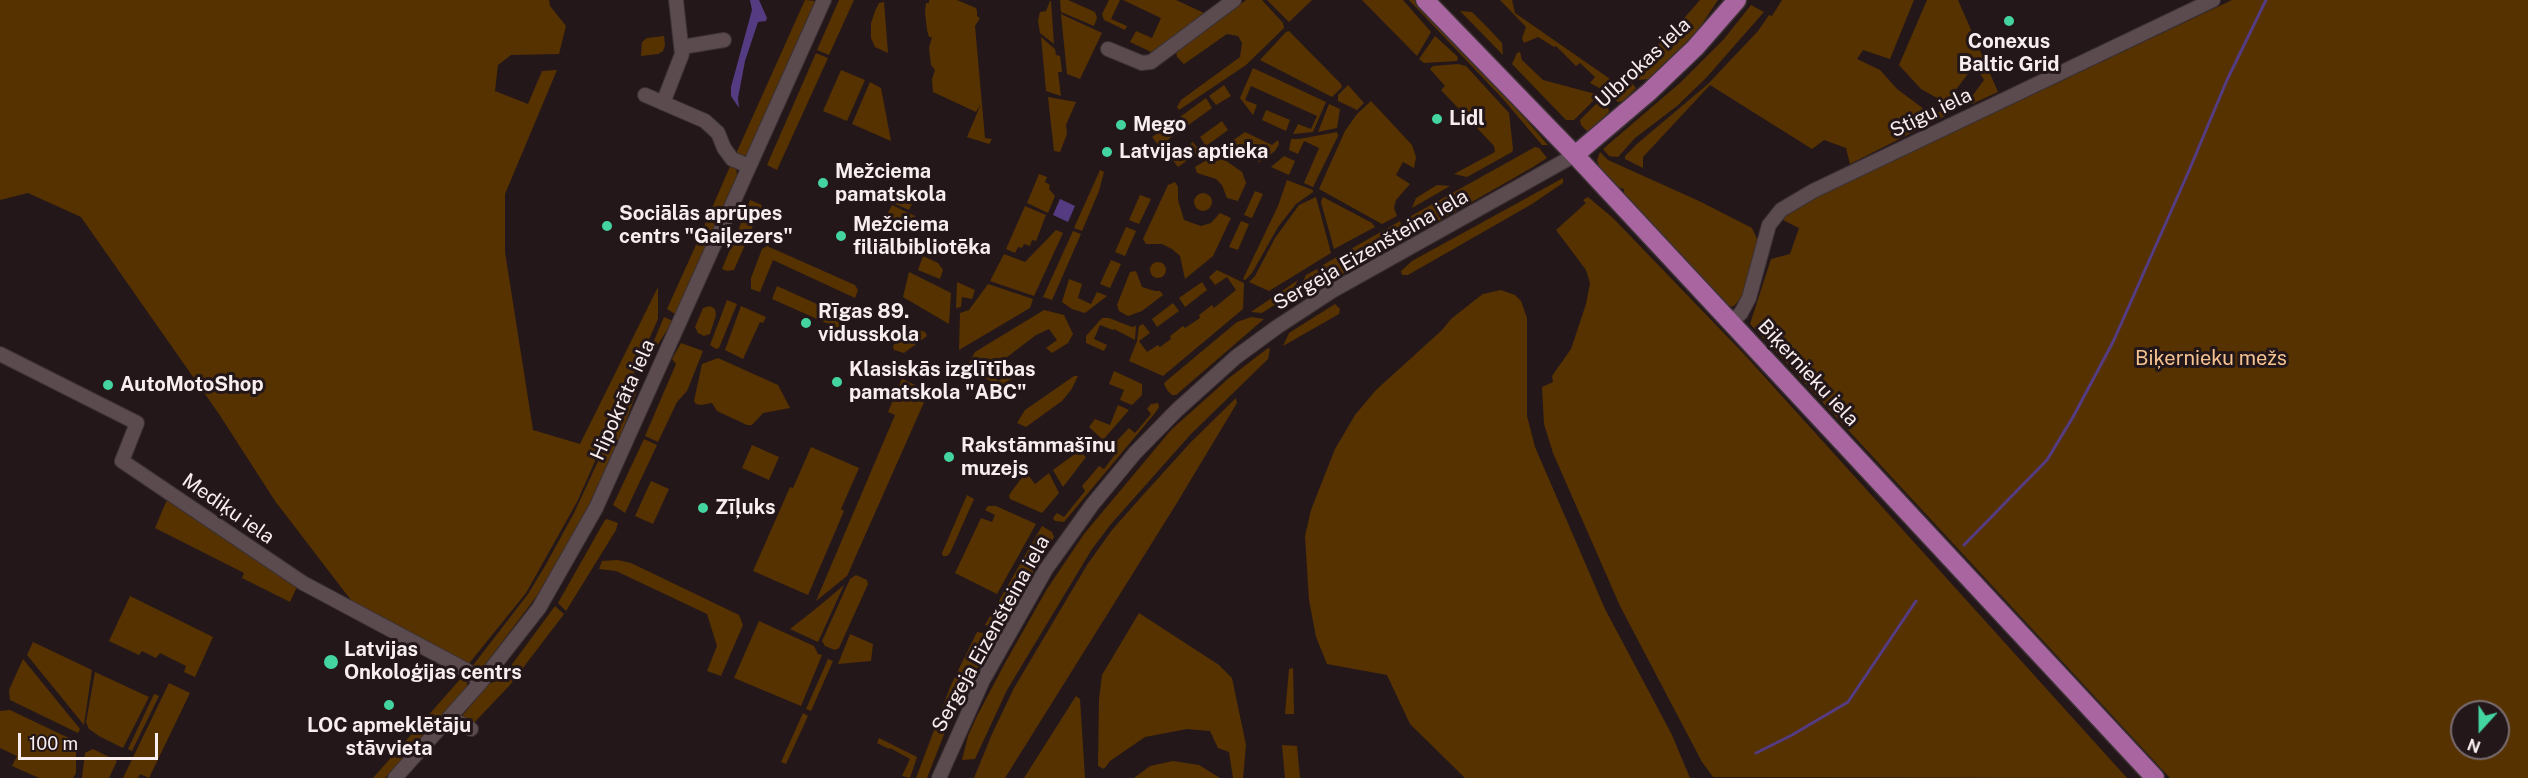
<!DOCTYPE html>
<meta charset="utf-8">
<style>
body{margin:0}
#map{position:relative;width:2528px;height:778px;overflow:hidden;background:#24171a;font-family:"Public Sans",sans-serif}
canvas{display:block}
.north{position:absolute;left:2450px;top:700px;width:60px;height:60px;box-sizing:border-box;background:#24171a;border:2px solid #796d70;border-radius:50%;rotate:201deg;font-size:16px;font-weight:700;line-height:24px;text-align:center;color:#f8eef0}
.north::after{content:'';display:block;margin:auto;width:21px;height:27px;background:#43d4a0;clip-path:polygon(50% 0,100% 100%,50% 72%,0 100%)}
.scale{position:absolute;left:18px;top:733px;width:140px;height:27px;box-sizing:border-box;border:3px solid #f8eef0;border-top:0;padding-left:8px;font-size:18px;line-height:21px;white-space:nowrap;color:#f8eef0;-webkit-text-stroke:4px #24171a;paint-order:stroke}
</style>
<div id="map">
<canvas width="2528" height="778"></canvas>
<div class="north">N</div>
<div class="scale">100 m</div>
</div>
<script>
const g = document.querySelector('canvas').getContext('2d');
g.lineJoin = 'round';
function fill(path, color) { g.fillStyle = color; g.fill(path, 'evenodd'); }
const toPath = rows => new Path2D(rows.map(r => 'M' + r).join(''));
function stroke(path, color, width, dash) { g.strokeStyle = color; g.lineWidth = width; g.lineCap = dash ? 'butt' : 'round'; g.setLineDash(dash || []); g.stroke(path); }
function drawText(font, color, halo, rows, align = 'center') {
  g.font = font + ' "Public Sans",sans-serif'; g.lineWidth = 6; g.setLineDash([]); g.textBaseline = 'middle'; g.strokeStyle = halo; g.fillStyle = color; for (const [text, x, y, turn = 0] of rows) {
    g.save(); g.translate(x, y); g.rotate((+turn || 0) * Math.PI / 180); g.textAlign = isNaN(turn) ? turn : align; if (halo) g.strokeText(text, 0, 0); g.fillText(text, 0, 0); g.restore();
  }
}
fill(toPath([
 [0,0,549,0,550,6,566,26,559,54,511,55,498,65,495,91,528,104,542,71,557,70,505,194,505,252,533,430,580,444,658,287,658,319,577,502,526,593,467,666,354,604,275,501,219,414,81,217,28,193,0,200],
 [805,0,815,1,747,154,740,159,735,156],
 [839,0,854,0,829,55,817,50],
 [929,0,957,0,976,8,977,11,977,16,980,18,975,26,985,138,992,139,989,144,967,137,981,104,976,112,933,92,932,79,935,70,931,65,929,48,932,37,929,37,927,30,925,13,926,3,929,3],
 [1060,0,1068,0,1095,12,1097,18,1094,26,1061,12],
 [1109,0,1120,0,1111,19,1127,26,1125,30,1104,20,1102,14],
 [1123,0,1176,0,1204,13,1156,51,1151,52,1130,42,1136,31,1152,38,1161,18],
 [1246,0,1262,0,1283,23,1284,28,1246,65,1179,110,1177,107,1181,100,1240,57,1242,43,1238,36,1227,34,1184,64,1177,57,1176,51],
 [1267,0,1312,0,1289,22],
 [1362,0,1403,0,1431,32,1417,56],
 [1409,0,1416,0,1481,68,1548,145,1542,145,1503,99],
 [1500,0,1512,0,1515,13,1613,81,1603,90,1590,83,1595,77,1580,63,1576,66,1556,46,1554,47,1538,37,1524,43,1522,38,1526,27],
 [1700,0,1718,0,1696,33,1648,79,1639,80,1631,72,1679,24],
 [1782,0,1914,0,1890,59,1863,50,1857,59,1880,70,1897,89,1924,109,1933,114,1944,110,1947,115,1850,164,1846,148,1824,140,1812,149,1710,85,1643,157,1643,168,1625,159,1625,156,1638,143,1708,84,1758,31,1769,15,1772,16],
 [1927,0,1958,0,1998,92,1972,104,1970,99,1984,80,1978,70,1973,67,1946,103,1921,89,1899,65],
 [2232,0,2528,0,2528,778,2170,778,1750,324,1771,259,1790,254,1799,228,1783,220,1787,211],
 [2462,712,2498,712,2498,748,2462,748],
 [1050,1,1051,1,1054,44,1040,33,1038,21,1040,12,1046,11],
 [884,2,888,53,875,47,871,38,871,23,875,11,879,3],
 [1751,5,1764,12,1706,78,1677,106,1635,138,1618,157,1609,156,1603,149,1681,82,1724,39],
 [1460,11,1472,12,1488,28,1502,43,1503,55],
 [1061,14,1102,33,1080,79,1067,74],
 [1289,31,1341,84,1342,87,1332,97,1260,60,1286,32],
 [664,36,665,45,663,51,658,54,641,56,642,42,647,38],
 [1435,36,1458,57,1457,61,1424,63,1419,59],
 [1041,37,1055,49,1056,55,1060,56,1062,72,1058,72,1061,96,1046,91],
 [1520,52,1522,60,1543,80,1599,95,1574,120,1566,120,1512,64,1517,53],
 [816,53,828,58,777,170,767,165],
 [1458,64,1466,66,1509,113,1513,149,1512,152,1467,177,1454,174,1495,152,1494,146,1441,90,1445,86,1430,69,1433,66],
 [1253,68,1326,102,1313,132,1293,134,1298,124,1311,129,1317,116,1251,86,1245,100,1257,105,1253,115,1240,98],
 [841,70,865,80,847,121,823,111],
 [1625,76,1636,88,1623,101,1618,102,1608,94],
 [870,82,881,88,891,141,852,124],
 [1224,85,1231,96,1216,105,1209,96],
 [1348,85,1364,103,1357,110,1338,101,1338,95],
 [1048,97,1076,102,1066,125,1067,134,1060,152,1054,151],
 [1206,98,1212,108,1187,126,1180,117],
 [1602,98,1608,105,1609,112,1588,132,1581,125,1580,120],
 [1371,101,1412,145,1416,157,1414,168,1403,162,1396,175,1410,184,1396,200,1394,208,1397,216,1382,224,1319,189,1345,131,1357,114],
 [1329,104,1340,109,1337,128,1318,132],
 [1266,110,1290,120,1286,131,1262,120],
 [1177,120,1183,129,1159,146,1152,137],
 [1222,121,1228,130,1206,146,1200,137],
 [1245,132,1272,145,1278,140,1279,144,1275,151,1260,162,1225,146],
 [1337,132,1338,136,1313,187,1304,183,1319,148,1304,141,1298,154,1289,150,1291,139,1299,139],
 [1193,142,1200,151,1178,167,1171,158],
 [1535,147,1539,148,1547,158,1533,167,1428,227,1418,226,1411,220,1411,216],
 [1600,152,1608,160,1699,201,1752,228,1757,239,1757,248,1745,293,1734,306,1728,307,1721,300,1624,193,1624,189,1618,187,1600,169,1597,160],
 [1284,156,1295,161,1289,175,1271,167],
 [1210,158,1225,160,1242,172,1246,183,1238,201,1227,198,1222,185,1216,179,1197,173,1195,167],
 [731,164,736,166,737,175,713,229,708,232,702,231],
 [1100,170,1104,172,1099,191,1082,231,1074,228],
 [1039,174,1047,177,1045,182,1050,185,1049,189,1055,196,1048,213,1027,203],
 [1563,178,1563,183,1532,204,1408,275,1402,275,1401,271,1412,261],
 [1287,180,1313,190,1313,192,1296,204,1278,227,1252,273,1245,280,1243,279,1278,206],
 [1175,182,1178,187,1178,200,1184,220,1201,226,1211,223,1220,213,1231,218,1213,256,1185,279,1180,256,1172,249,1162,244,1146,244,1143,239,1168,185],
 [1437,185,1450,186,1412,208,1416,198],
 [900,187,916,195,909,210,893,203],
 [1255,191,1263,194,1252,218,1244,215],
 '1194 202a9 9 0 1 1 18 0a9 9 0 1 1-18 0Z',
 [1140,195,1151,199,1139,224,1129,220],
 [1316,197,1331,253,1269,291,1249,282,1255,276,1275,238,1299,205],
 [1323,197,1372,223,1375,227,1334,249,1321,202],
 [1588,197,1613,218,1744,354,2127,778,1713,777,1702,762,1620,606,1553,453,1544,424,1542,387,1553,382,1552,376,1571,349,1586,304,1590,283,1586,270,1556,230,1586,203,1583,200],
 [750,200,762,205,748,237,737,233],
 [892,205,915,216,910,228,886,217],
 [1025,206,1046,215,1036,241,1032,240,1030,246,1024,244,1022,248,1018,247,1015,253,1006,249],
 [1241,221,1249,224,1238,250,1229,247],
 [1400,221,1404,234,1400,242,1329,281,1321,266],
 [1126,227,1136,231,1125,256,1115,252],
 [1056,230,1063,233,1034,296,990,281,1004,254,1025,262],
 [1073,231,1081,234,1052,300,1043,297],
 [736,235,747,240,734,270,727,271,722,269],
 [700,236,704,238,706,245,675,314,667,309],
 [767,246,855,285,858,290,855,298,773,260,760,292,751,289,751,278,762,249],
 [923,256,938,263,943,270,940,279,918,270],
 [1111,260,1121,264,1110,288,1100,284],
 '1150 270a8 8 0 1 1 16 0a8 8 0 1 1-16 0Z',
 [1317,269,1324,282,1298,292,1306,275],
 [1217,270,1244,283,1243,309,1163,376,1129,361,1137,341,1139,326,1143,324,1150,333,1139,341,1147,352,1158,345,1160,347,1171,339,1170,336,1183,326,1185,328,1200,318,1199,315,1212,305,1214,308,1236,290,1227,277,1215,285,1209,277],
 [1136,271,1142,287,1155,291,1160,291,1163,295,1142,311,1128,316,1119,311,1117,305,1130,272],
 [909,272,951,293,949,324,903,297],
 [1069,279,1082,284,1078,298,1091,304,1097,292,1107,296,1085,313,1072,309,1062,302],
 [1298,280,1290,295,1262,313,1251,312],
 [957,282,975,290,972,299,962,297,961,307,956,308],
 [1202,282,1207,290,1185,307,1179,298],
 [988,284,1033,299,1030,308,959,350,960,313,969,310],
 [777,286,848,318,842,330,772,299],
 [1501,290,1515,295,1521,301,1527,318,1527,416,1535,447,1605,609,1672,735,1690,778,1465,778,1410,724,1387,675,1327,664,1316,637,1309,600,1305,536,1311,510,1335,449,1355,415,1376,390,1442,330,1451,319,1475,300,1483,294],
 [727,300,737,304,719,348,716,349,710,345],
 [1173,303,1179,311,1157,327,1152,319],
 [1335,304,1340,309,1339,314,1283,346,1289,333],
 [710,306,715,309,716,315,710,334,704,336,698,333,695,327,703,308],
 [741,306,766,317,763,323,760,322,743,359,725,350],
 [1044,310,1064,315,1073,334,1068,343,1052,353,1046,348,1057,340,1049,329,1036,335,990,370,998,381,1010,374,1013,378,1000,386,966,368,975,352],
 [664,317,673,321,655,349,652,347,653,343],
 [1251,317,1264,319,1176,395,1172,395,1167,390,1164,384,1165,382,1237,322],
 [1102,318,1109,318,1132,327,1136,326,1135,340,1114,329,1113,330,1100,325,1094,339,1107,345,1104,351,1086,343,1086,336],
 [905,326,925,332,927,336,904,353,894,350,893,347,900,329],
 [681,343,703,351,687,391,677,402,658,442,645,436,676,364,672,359],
 [1268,348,1270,349,1268,359,1191,434,1111,524,1092,549,1007,690,975,759,962,760,968,736,977,716,1005,663,1047,589,1084,534,1171,430,1229,378],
 [718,358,778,385,790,408,763,413,752,425,747,425,717,411,712,403,701,405,696,404,694,401,702,364],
 [1114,371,1142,384,1142,395,1132,405,1120,400,1124,390,1109,384],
 [1074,376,1078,376,1071,390,1062,401,1026,427,1017,423,1025,410],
 [902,379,929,391,847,576,816,601,895,415,888,412],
 [632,388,637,391,619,440,583,518,548,581,484,666,478,670,471,668,528,594,545,566,574,513],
 [1236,398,1237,403,1175,506,1005,778,974,778,992,734,1014,688,1087,565,1112,530,1143,495,1191,442],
 [1158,403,1159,407,1155,413,1064,522,1055,521,1053,518,1057,513,1064,517,1085,491,1082,486,1099,466,1104,469,1117,452,1112,446,1129,428,1135,433,1151,414,1147,409,1151,404],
 [1118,405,1129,410,1103,440,1089,427,1095,419,1110,425],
 [644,439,657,445,625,513,613,505],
 [752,445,779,457,769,480,742,468],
 [811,447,859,468,841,509,844,511,808,595,753,571,790,487,793,488],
 [1079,451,1086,457,1063,487,1053,470],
 [1026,472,1035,484,1049,473,1059,493,1042,513,1010,499,1009,495],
 [651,481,669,489,653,524,635,516],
 [967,495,974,499,950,553,947,556,943,556,942,553],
 [173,498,296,583,296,589,290,602,242,578,244,573,155,528,166,502],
 [988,506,996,506,1036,524,997,594,955,573,981,518,992,522,995,515,985,510],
 [607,519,618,523,616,530,566,611,558,603,605,520],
 [1042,526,1052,532,1054,537,1000,627,996,628,985,625],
 [618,560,631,563,739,615,743,625,721,676,707,671,717,646,707,614,616,571,599,569,602,561],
 [856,575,867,580,868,584,839,648,835,650,825,646,822,641,850,579],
 [844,585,818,642,790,629,818,607],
 [130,596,213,637,195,677,184,672,186,666,160,653,156,658,142,651,139,655,109,641],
 [555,606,564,614,510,685,472,725,461,717,489,684,502,678],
 [1139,613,1219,665,1232,678,1246,745,1243,778,1233,778,1229,752,1218,748,1210,731,1187,729,1145,737,1110,761,1104,769,1098,766,1099,699,1102,675],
 [759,621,814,646,818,654,822,655,801,706,734,678],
 [977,632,983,633,991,641,945,732,927,778,916,778,951,685],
 [850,634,873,644,871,661,838,664],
 [33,642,92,670,84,725,27,655],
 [23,659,80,729,78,733,10,700,9,690],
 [828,659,833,661,811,711,806,709],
 [1293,668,1294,714,1285,714,1289,669],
 [95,672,149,697,123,748,99,736,89,729,86,722],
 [463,676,467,678,467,687,385,778,373,778],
 [169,683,190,693,149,778,140,774,138,778,123,778],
 [154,694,159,696,132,751,128,749],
 [1076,696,1080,699,1085,778,1024,778],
 [10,710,73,740,76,750,76,773,73,778,39,778,12,766,17,756,0,748,0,711],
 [803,713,808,716,786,764,781,762],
 [879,738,917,757,910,778,902,776,910,759,890,748,889,749,877,743],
 [1282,745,1297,746,1300,778,1285,778],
 [93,749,117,761,109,778,82,778,85,753],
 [1173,761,1199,765,1220,778,1134,778,1150,766]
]), '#563201');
fill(toPath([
 [750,0,759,0,767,18,766,21,758,22,745,61,738,98,739,108,731,96,731,87,752,10],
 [1060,199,1075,206,1068,222,1053,215]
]), '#553c82');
stroke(toPath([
 [1964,545,2047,460,2073,417,2113,342,2188,173,2227,80,2266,0],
 [1756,753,1792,735,1848,702,1916,601]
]), '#553c82', 3);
const minor = toPath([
 [682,47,724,40],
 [1108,49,1142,63,1151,62,1234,0],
 [645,95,705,121,718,133,724,148,732,159,749,166],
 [663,103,682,54,676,0],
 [1731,322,1741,313,1749,298,1769,225,1781,210,1813,191,2213,0],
 [0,354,137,423,122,461,303,583,466,670,481,682],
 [450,718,471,729],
 [395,778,481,682,539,608,596,508,824,0],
 [939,778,983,680,1046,569,1092,505,1135,453,1177,410,1236,357,1277,327,1332,291,1575,155]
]);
const major = toPath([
 [1425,0,1575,155,2155,778],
 [1575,155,1649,92,1695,48,1737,0]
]);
stroke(minor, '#3c3235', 16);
stroke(major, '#3c3235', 21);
stroke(minor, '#5b4b4f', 14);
stroke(major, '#a8659f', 18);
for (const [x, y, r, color] of [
 [2009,21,6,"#43d4a0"],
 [1437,119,6,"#43d4a0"],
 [1121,125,6,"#43d4a0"],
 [1107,152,6,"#43d4a0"],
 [823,183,6,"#43d4a0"],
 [607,226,6,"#43d4a0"],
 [841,236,6,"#43d4a0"],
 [806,323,6,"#43d4a0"],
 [837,382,6,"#43d4a0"],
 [108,385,6,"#43d4a0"],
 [949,457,6,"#43d4a0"],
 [703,508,6,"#43d4a0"],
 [331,662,8,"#43d4a0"],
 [389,705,6,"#43d4a0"]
]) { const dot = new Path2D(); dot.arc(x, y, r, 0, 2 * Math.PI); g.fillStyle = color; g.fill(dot); stroke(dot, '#24171a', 2); }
drawText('bold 20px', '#f8eef0', '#24171a', [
 ["Conexus",2009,42,"center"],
 ["Baltic Grid",2009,65,"center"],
 ["Lidl",1449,119],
 ["Mego",1133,125],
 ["Latvijas aptieka",1119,152],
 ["Mežciema",835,172],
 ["pamatskola",835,195],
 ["Sociālās aprūpes",619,214],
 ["centrs \"Gaiļezers\"",619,237],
 ["Mežciema",853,225],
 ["filiālbibliotēka",853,248],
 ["Rīgas 89.",818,312],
 ["vidusskola",818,335],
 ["Klasiskās izglītības",849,370],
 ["pamatskola \"ABC\"",849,393],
 ["AutoMotoShop",120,385],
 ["Rakstāmmašīnu",961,446],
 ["muzejs",961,469],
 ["Zīļuks",715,508],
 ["Latvijas",344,650],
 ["Onkoloģijas centrs",344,673],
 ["LOC apmeklētāju",389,726,"center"],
 ["stāvvieta",389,749,"center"]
], 'left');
drawText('20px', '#f8eef0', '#24171a', [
 ["Ulbrokas iela",1643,63,-43],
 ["Stigu iela",1931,113,-26],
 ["Sergeja Eizenšteina iela",1371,250,-30],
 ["Biķernieku iela",1808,373,47],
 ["Hipokrāta iela",623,400,-66],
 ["Mediķu iela",228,509,35],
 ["Sergeja Eizenšteina iela",991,634,-61]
]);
drawText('20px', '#f4c391', '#24171a', [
 ["Biķernieku mežs",2211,359]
]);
</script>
